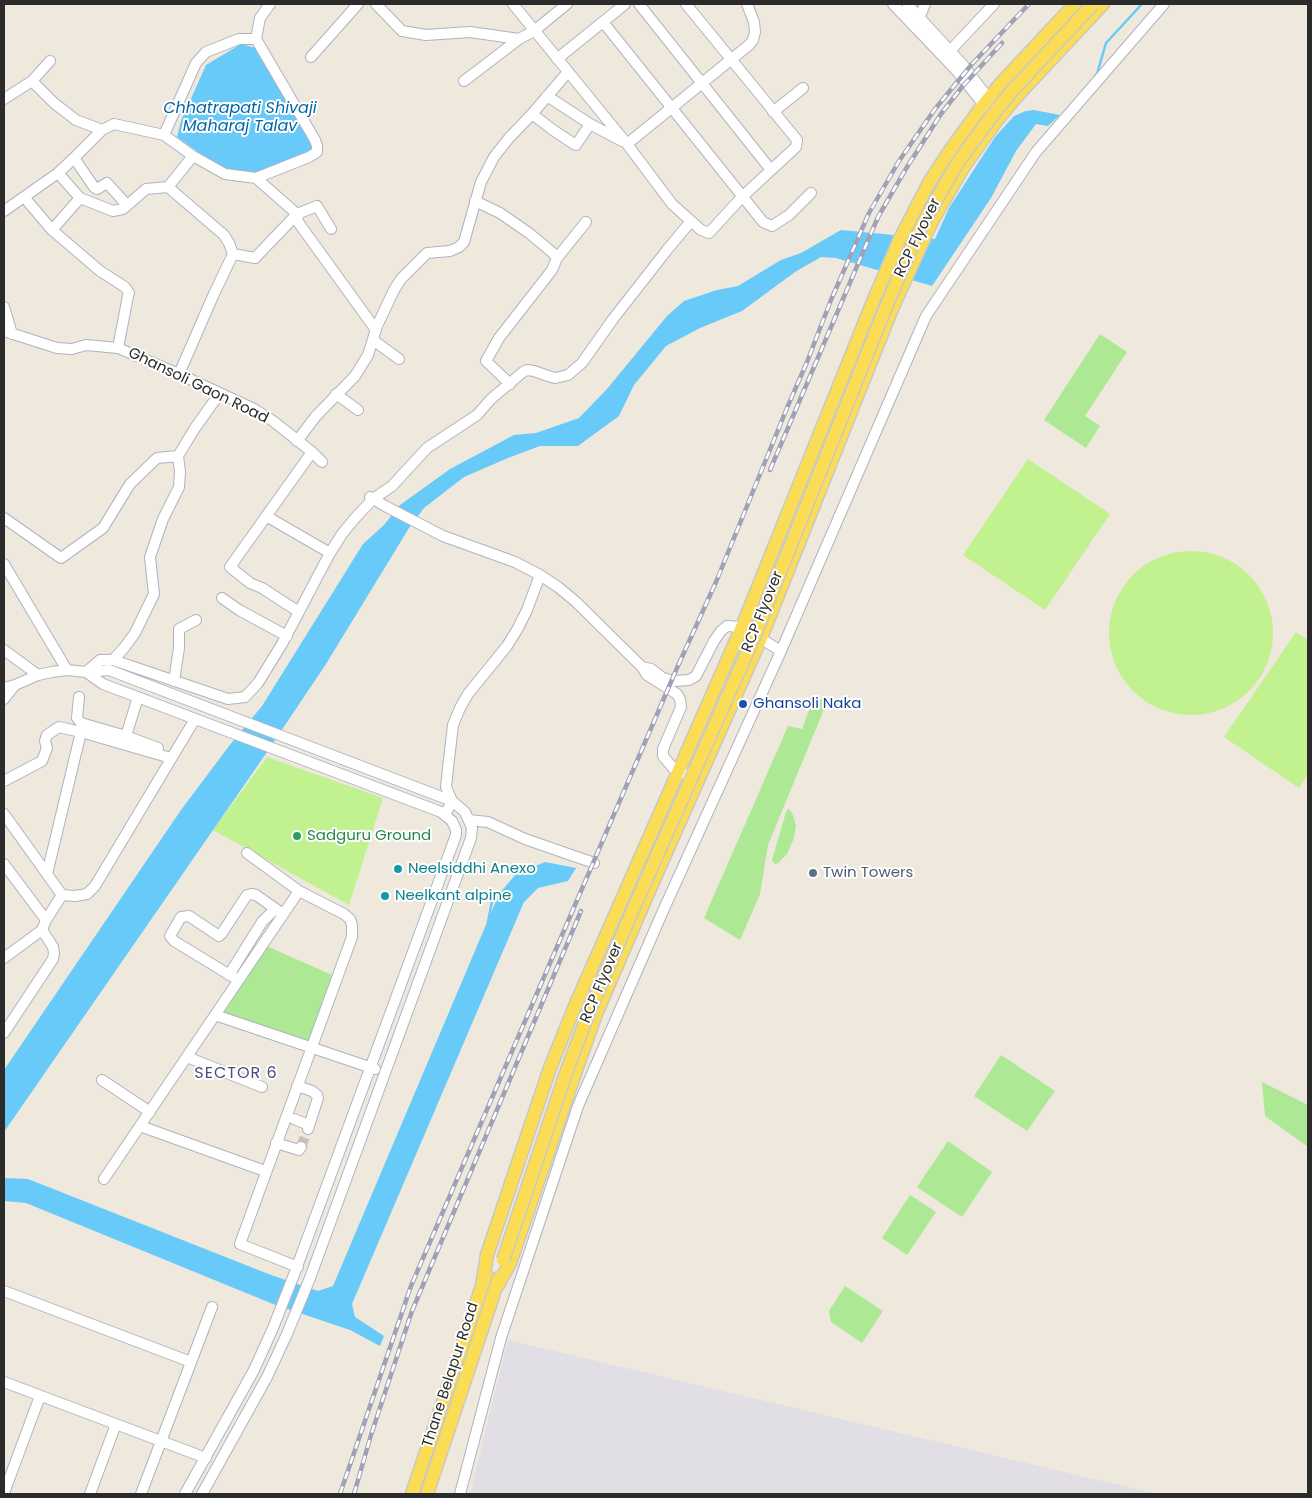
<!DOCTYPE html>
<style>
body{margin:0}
#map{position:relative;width:1312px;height:1498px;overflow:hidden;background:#eee8dd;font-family:Poppins,sans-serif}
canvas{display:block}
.frame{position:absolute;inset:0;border:5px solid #2b2b2b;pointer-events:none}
</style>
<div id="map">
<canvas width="1312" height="1498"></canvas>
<div class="frame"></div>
</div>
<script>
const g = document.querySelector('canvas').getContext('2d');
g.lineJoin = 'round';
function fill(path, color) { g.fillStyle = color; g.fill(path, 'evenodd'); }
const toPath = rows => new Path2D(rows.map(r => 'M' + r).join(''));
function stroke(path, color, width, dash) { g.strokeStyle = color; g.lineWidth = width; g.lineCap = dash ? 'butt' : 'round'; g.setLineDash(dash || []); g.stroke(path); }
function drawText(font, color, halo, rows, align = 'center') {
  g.font = font + ' Poppins,sans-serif'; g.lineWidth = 4; g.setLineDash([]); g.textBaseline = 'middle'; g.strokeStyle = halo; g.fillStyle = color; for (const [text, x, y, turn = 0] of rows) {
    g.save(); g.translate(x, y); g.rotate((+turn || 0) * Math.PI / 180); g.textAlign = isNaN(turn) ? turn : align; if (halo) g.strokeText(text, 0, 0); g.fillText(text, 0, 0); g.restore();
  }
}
fill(toPath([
 [508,1340,1157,1494,470,1494]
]), '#e1dee6');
fill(toPath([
 [1100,334,1127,352,1085,416,1100,426,1086,448,1044,420],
 [814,697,827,702,768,845,760,894,740,940,704,918,788,726,802,729],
 [788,809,790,810,793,815,796,826,794,838,787,854,778,863,775,864,772,860,786,812],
 [262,944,332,975,308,1043,217,1012],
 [1001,1055,1055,1091,1027,1131,974,1096],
 [1262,1082,1308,1105,1308,1147,1265,1116],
 [948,1141,992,1172,962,1217,917,1187],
 [910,1195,936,1212,907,1255,882,1238],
 [845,1286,883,1311,862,1343,831,1322,829,1311]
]), '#ade995');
fill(toPath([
 [1028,459,1110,514,1045,610,963,555],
 '1109 633a82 82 0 1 1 164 0a82 82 0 1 1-164 0Z',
 [1296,632,1308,640,1308,774,1299,788,1224,737],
 [267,757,383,798,349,905,213,830]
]), '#c2f190');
fill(toPath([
 [241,44,260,49,314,145,311,154,251,174,219,167,177,137,181,121,206,65],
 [1034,110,1060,115,1048,126,1036,124,1016,151,991,198,932,286,836,258,821,257,795,272,742,311,700,328,666,346,634,385,619,416,578,446,540,446,508,458,464,477,424,508,409,528,326,664,265,755,4,1132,4,1070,181,810,229,746,262,706,363,544,384,525,400,505,450,469,514,435,536,433,579,418,607,389,667,316,684,301,717,290,738,286,781,260,801,253,841,230,935,239,949,208,995,137,1014,116,1026,111],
 [545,862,576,868,568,881,538,888,524,902,352,1304,355,1317,384,1336,380,1346,350,1330,273,1304,26,1203,4,1201,4,1178,28,1179,271,1275,318,1291,333,1286,499,894,516,874]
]), '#68caf8');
stroke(toPath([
 [1095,76,1097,74,1106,43,1142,4],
 [488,922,493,896]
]), '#68caf8', 2.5);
stroke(toPath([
 [301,1147,308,1129]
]), '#c7c2b9', 10, [10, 5]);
const minor = toPath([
 [376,4,402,31,426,35,470,32,519,39],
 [513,4,627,144,672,204,701,230,709,233,742,197,796,147,797,140,686,4],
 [639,4,771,170],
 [893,4,956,70,988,110],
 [907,4,963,65,988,98,1002,114],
 [916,20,921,14,925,4],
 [603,22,763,222,772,226,789,215,811,193],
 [947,54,994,4],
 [311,57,358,4],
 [557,59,625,4],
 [32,81,54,103,76,120,102,130],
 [464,81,519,39,534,31,567,4],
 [547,96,590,124,622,141],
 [4,99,32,81,50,61],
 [773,112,803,88],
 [532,114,553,130,574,144,576,145,590,124],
 [164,135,196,63,206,52,239,39,256,39],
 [627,144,749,45,753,40,755,32,754,22,747,4],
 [74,158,94,187,97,189,107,183,127,205],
 [58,173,80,198,113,211,123,209,146,189,168,187,224,235,229,243,233,254,213,296,179,374],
 [256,178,309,157,317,152,317,146,315,140,256,39,260,18,270,4],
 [168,187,193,156],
 [24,197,52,230,100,271,125,287,129,293,128,296,118,348],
 [475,201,500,213,529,233,553,253,557,258,552,270,499,338,486,361,510,384],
 [4,211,58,173,74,158,102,130,114,124,164,135,193,156,225,174,256,178,297,214,317,206,331,229],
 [52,230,80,198],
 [233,254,255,258,297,214,298,222,376,330],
 [557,258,586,222],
 [4,307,12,334],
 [4,331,57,348,72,349,86,345,118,348,179,374,254,409,273,421,312,452,322,462],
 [373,340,399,359],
 [336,394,358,410],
 [297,441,316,416,355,376,368,355,377,326,394,290,401,279,427,253,450,251,459,247,464,242,481,182,494,157,509,138,532,114,568,72],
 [370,497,385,506,443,536,515,562,540,575,558,587,575,601,642,667,647,675,677,694,680,699,681,707,663,749,663,756,673,768,685,774],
 [266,516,330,553],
 [4,518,61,558,103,528,130,484,157,458,178,456,195,428,220,393],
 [4,564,67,670],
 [222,598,239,610,287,636],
 [299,612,262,588,250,583,230,567,312,452],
 [4,650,38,675],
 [113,660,124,648,135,633,154,594,150,557,163,519,179,487,180,472,178,456],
 [642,667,651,669,663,678,674,681,689,680,696,676,714,641,721,631,727,626,742,627,781,651],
 [86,672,103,684,441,812,452,821,456,830,456,835,295,1272,273,1328,254,1370,234,1406,185,1494],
 [86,672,100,660,113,660,228,699,245,697,258,683,282,644,330,553,342,534,356,517,373,499,392,486,427,448,477,415,491,399,523,372,527,370,534,371,548,376,555,378,568,375,582,363,613,319,667,250,691,221],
 [174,681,179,648,179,629,196,620],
 [4,688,15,685,38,675,52,672,67,670,86,672,109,670,452,801,465,812,472,828,471,838,310,1278,287,1334,267,1377,202,1494],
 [79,697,77,718,81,723,126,736,138,697],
 [4,699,15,685],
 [126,736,158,748],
 [4,781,42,761,47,748,45,741,47,735,59,727,81,732,171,758],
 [4,814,62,895],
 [445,815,452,801,446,787,448,768,453,725,460,708,468,694,507,646,518,628,527,610,540,575],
 [469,820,488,822,525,839,594,863],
 [247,853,299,891,344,914,350,919,352,925,352,937,240,1244,298,1267],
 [4,864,46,920],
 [47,874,81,732],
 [62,895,75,896,87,894,95,886,195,719],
 [4,958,42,930,46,920,62,895],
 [229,975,262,922,275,909],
 [238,980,174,941,170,936,181,917,189,916,219,936,222,933,247,895,251,894,256,895,283,914],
 [215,1015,375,1069],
 [4,1033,53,959,54,953,53,947,42,930],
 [187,1057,262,1087],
 [102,1080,150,1112],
 [297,1086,312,1091,317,1095,318,1098,308,1129],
 [294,1119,309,1125],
 [140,1126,265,1171],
 [276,1143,299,1150,301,1147],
 [104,1179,299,891],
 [4,1291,191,1362],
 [4,1382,206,1458],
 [4,1493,40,1396],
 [90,1494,116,1424],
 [141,1494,212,1307],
 [460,1494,501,1338,578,1106,663,911,781,651,926,316,1036,152,1164,4]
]);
const major = toPath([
 [483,1280,487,1255,550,1068,575,1006,742,627,872,304,900,239,930,181,947,155,983,105,1002,82,1075,4],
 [498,1285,510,1263,574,1076,596,1014,645,900,761,638,891,311,919,249,932,221,964,166,997,120,1017,96,1103,4],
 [412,1494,486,1274],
 [427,1494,499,1278]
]);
stroke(minor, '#b1b2c0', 12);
stroke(major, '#c8c8c8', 15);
stroke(minor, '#fff', 10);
stroke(major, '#fbdd55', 12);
const rail = toPath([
 [770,470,878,217,907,167,941,114,962,87,1002,43],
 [340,1494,411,1286,677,668,716,582,787,408,807,362,831,300,869,213,899,161,935,109,972,64,1029,4],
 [354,1494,371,1435,412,1311,581,911]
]);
stroke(rail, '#9fa1b7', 4.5);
stroke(rail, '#fff', 2.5, [8]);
const majorBridge = toPath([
 [503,1260,566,1073,589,1012,635,905,754,637,885,309,912,246,926,218,958,162,994,113,1012,91,1093,4]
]);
stroke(majorBridge, '#c8c8c8', 15, []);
stroke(majorBridge, '#fbdd55', 12);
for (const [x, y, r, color] of [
 [743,704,5,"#1a4fb4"],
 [297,836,5,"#2e9e5b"],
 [398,869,5,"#0f9aa8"],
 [813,873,5,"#5c6f8a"],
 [385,896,5,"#0f9aa8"]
]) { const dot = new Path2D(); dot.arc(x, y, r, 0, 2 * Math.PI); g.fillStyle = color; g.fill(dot); stroke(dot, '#fff', 2); }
drawText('15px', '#2b2b2b', '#fff', [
 ["RCP Flyover",918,238,-64],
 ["Ghansoli Gaon Road",198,386,26],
 ["RCP Flyover",763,612,-68],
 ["RCP Flyover",602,983,-67],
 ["Thane Belapur Road",451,1375,-72]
]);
drawText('15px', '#164399', '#fff', [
 ["Ghansoli Naka",753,704]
], 'left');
drawText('15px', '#27864d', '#fff', [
 ["Sadguru Ground",307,836]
], 'left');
drawText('15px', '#0d838f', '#fff', [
 ["Neelsiddhi Anexo",408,869],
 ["Neelkant alpine",395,896]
], 'left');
drawText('15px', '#4e5e75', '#fff', [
 ["Twin Towers",823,873]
], 'left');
drawText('italic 16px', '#0366a8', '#fff', [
 ["Chhatrapati Shivaji",240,109],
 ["Maharaj Talav",240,127]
]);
g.letterSpacing = '1px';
drawText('16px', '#484f80', '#fff', [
 ["SECTOR 6",236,1074]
]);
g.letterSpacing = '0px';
</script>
